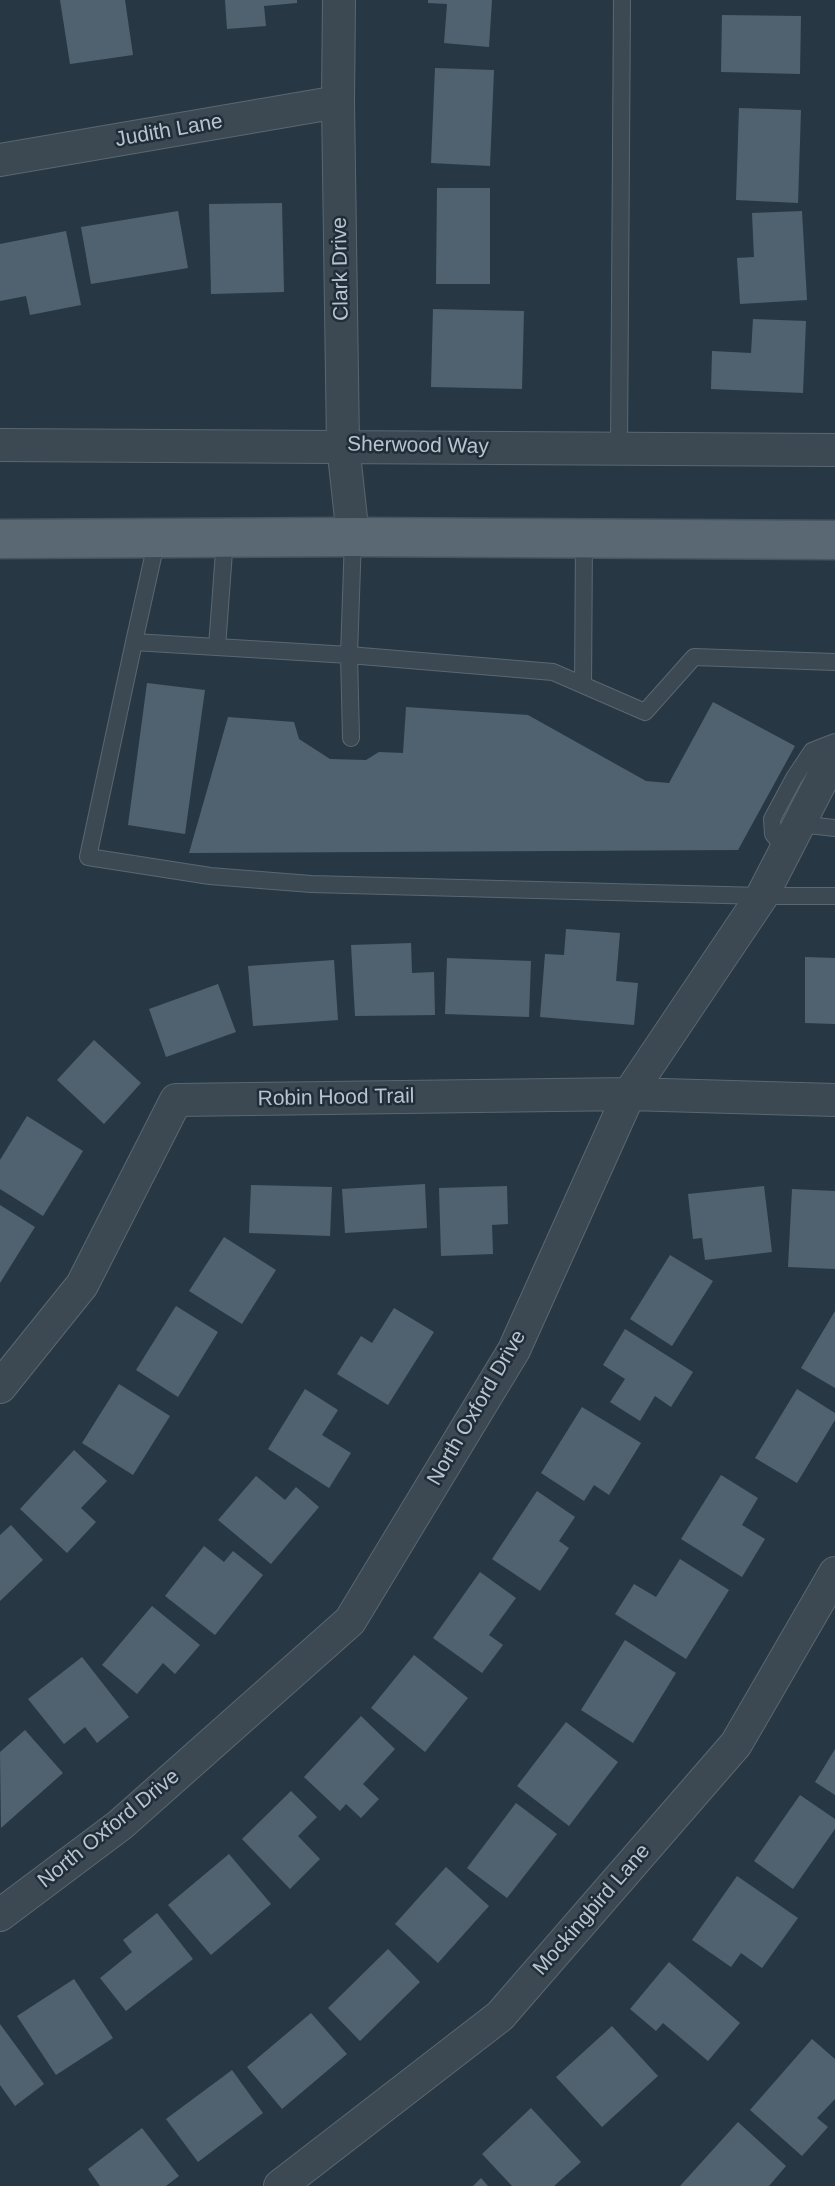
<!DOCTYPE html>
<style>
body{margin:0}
canvas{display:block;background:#273844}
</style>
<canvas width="835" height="2186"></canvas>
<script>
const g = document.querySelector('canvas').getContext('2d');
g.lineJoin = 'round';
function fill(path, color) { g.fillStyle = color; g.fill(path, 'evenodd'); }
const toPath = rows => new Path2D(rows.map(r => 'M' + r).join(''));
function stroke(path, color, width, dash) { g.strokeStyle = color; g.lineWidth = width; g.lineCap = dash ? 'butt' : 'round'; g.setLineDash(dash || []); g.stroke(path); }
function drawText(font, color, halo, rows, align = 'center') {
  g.font = font + ' Helvetica,sans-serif'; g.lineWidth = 5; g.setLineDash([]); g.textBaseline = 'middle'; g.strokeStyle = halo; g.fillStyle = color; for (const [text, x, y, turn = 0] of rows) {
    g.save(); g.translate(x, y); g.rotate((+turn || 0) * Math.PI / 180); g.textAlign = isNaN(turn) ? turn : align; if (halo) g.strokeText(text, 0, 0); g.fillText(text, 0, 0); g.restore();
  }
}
fill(toPath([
 [60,0,125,0,133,55,70,64],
 [225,0,297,0,297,3,264,6,266,26,227,29],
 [428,0,492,0,489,47,444,43,447,4,428,3],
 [722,15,801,16,800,74,721,72],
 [435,68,494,70,490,166,431,163],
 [739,108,801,110,798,203,736,200],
 [437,188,490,188,490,284,436,284],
 [282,203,284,292,211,294,209,204],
 [178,211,188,268,91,284,81,227],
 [802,211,807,300,740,304,737,258,754,257,752,213],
 [66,231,81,305,30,315,26,296,0,301,0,244],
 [433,309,524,311,522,389,431,387],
 [753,319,806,321,803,393,711,389,712,351,751,353],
 [147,683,205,690,185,834,128,825],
 [713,702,795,746,738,850,189,853,228,717,294,722,299,739,330,759,366,760,379,752,403,753,406,707,528,715,646,781,669,783],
 [566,929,620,933,616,981,638,983,634,1025,540,1017,545,954,564,955],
 [411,943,412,973,434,972,435,1015,355,1016,351,945],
 [805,957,835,958,835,1024,805,1023],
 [447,958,531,961,529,1017,445,1014],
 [334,960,338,1020,253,1026,248,966],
 [218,984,236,1032,166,1057,149,1009],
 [94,1040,141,1083,104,1124,57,1080],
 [27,1116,83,1151,43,1216,0,1189,0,1160],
 [425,1184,427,1228,345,1233,342,1189],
 [251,1185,332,1187,330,1236,249,1233],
 [507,1186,508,1224,492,1225,493,1254,441,1256,439,1188],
 [764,1186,772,1252,705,1260,702,1238,693,1239,688,1194],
 [792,1189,835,1191,835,1269,788,1267],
 [0,1205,35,1227,0,1283],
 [224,1237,276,1270,242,1324,189,1291],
 [670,1255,713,1281,672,1346,630,1319],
 [176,1306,218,1332,178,1397,136,1370],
 [394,1308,434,1332,388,1405,337,1374,361,1336,372,1343],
 [835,1311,835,1388,801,1368],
 [625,1329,693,1372,671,1407,655,1396,640,1421,610,1402,625,1379,603,1365],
 [119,1384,170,1416,133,1475,82,1443],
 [305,1389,338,1410,322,1435,351,1453,329,1488,268,1449],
 [797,1389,835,1413,835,1420,797,1483,755,1458],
 [582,1407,641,1443,609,1495,594,1485,584,1501,541,1473],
 [74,1450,107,1481,81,1508,96,1522,67,1553,20,1509],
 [721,1475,758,1498,742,1525,765,1539,742,1577,681,1539],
 [256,1476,285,1500,296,1487,319,1507,271,1564,218,1520],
 [537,1491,575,1517,559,1541,569,1548,540,1591,492,1559],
 [11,1525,43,1560,0,1601,0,1535],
 [204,1546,224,1562,233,1551,263,1575,215,1635,165,1596],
 [680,1559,729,1590,686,1659,615,1614,634,1584,656,1597],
 [480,1572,516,1598,489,1635,503,1645,482,1673,433,1638],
 [152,1606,200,1645,175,1674,163,1663,137,1694,102,1665],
 [625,1640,676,1673,633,1743,581,1710],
 [414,1655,468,1698,425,1752,371,1708],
 [82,1657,129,1717,97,1743,85,1727,64,1744,28,1699],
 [361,1716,395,1749,363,1784,379,1799,361,1818,346,1804,340,1811,304,1777],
 [566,1722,618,1762,569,1826,517,1786],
 [25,1730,63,1773,1,1828,0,1752],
 [835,1749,835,1795,815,1782],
 [291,1791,317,1817,298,1836,320,1859,290,1889,242,1839],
 [800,1795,835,1819,835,1829,793,1889,754,1861],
 [516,1803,557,1834,507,1898,467,1868],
 [229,1854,271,1904,211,1955,168,1905],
 [446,1867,489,1906,438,1963,395,1924],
 [737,1876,798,1918,762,1968,741,1953,731,1967,692,1940],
 [157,1913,193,1959,126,2011,100,1978,132,1952,123,1940],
 [388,1949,420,1982,360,2041,328,2008],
 [669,1962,740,2023,708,2061,663,2023,656,2031,630,2009],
 [74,1979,113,2038,56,2075,17,2016],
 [311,2013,347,2054,282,2109,247,2067],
 [0,2024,44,2084,15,2106,0,2085],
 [612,2026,658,2076,602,2127,556,2077],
 [812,2039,835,2059,835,2099,817,2118,828,2127,802,2156,750,2110],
 [232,2070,263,2113,198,2162,166,2119],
 [531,2108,581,2162,554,2186,512,2186,482,2154],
 [738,2122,786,2166,769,2186,680,2186],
 [142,2128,179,2176,166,2186,100,2186,88,2169],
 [481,2178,488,2186,473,2186]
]), '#50626f');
const service = toPath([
 [619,448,622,0],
 [353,537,349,655,134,642,88,857,210,876,311,884,762,896,835,896],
 [134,642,157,539],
 [217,647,225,538],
 [583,685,584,539],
 [351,738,349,655,553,672,645,712,694,657,835,662],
 [799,824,835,828],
 [786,850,773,834,772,819,794,778,812,751,835,742]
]);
const minor = toPath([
 [339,0,338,102,343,445,353,537],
 [0,160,338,102],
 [0,445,835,450],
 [0,1387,82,1285,176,1100,629,1094,835,1100],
 [0,1915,120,1825,350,1621,514,1350,629,1094,762,896,835,754],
 [280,2186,500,2016,736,1744,835,1573]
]);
const primary = toPath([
 [0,539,353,537,835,540]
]);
stroke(service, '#5a6771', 18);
stroke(minor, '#5a6771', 34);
stroke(primary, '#485560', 41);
stroke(service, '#3c4953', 16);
stroke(minor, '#3c4953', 32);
stroke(primary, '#5a6873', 38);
drawText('21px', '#b9c4cd', '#202e39', [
 ["Judith Lane",169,131,-10],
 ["Clark Drive",341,269,-91],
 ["Sherwood Way",418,446,1],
 ["Robin Hood Trail",336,1098,-1],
 ["North Oxford Drive",477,1408,-60],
 ["North Oxford Drive",109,1829,-39],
 ["Mockingbird Lane",592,1910,-49]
]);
</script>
